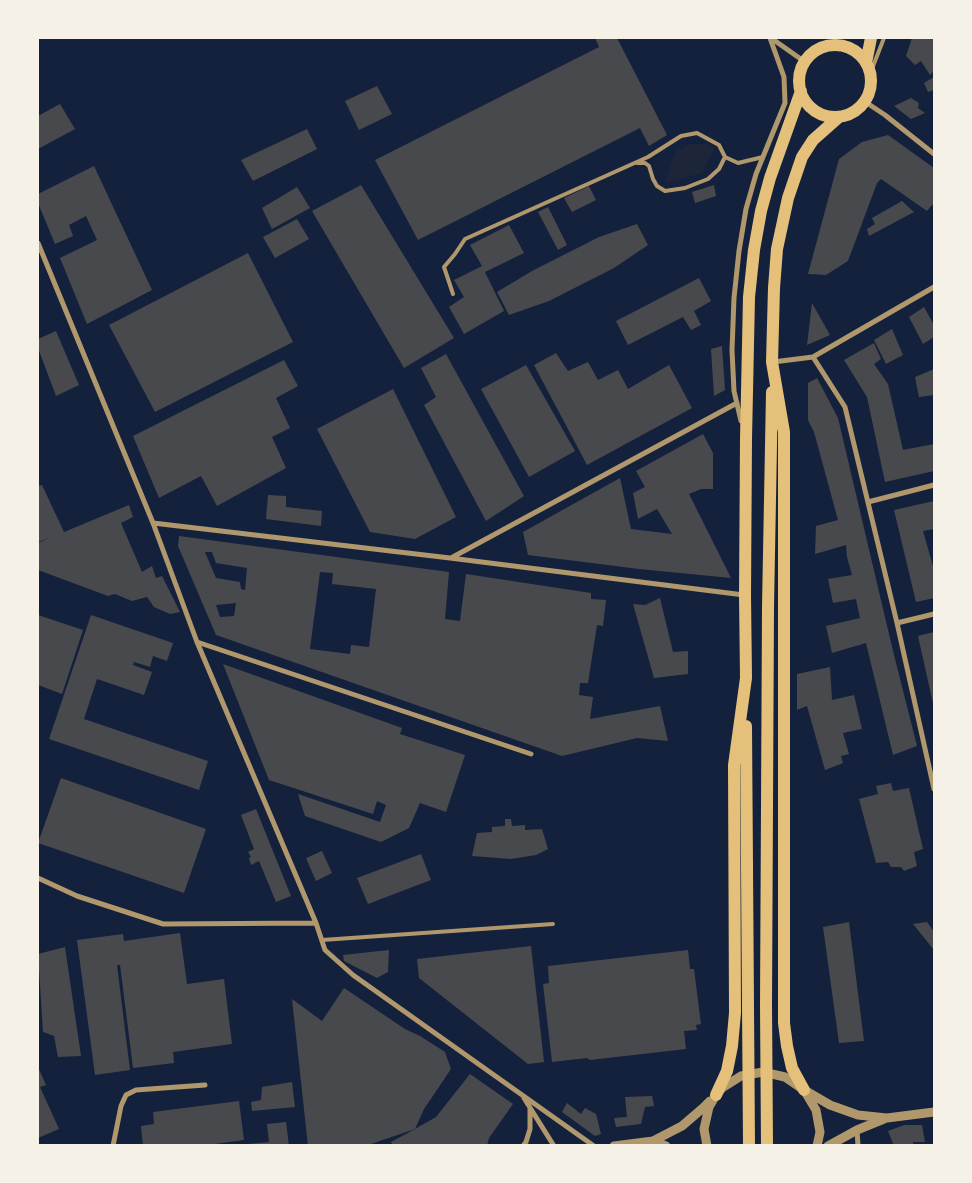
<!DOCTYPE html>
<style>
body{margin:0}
#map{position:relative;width:972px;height:1183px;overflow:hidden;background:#14213d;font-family:"Noto Sans",sans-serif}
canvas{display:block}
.frame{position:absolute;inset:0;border:39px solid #f6f1e7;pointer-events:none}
</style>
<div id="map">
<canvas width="972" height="1183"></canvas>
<div class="frame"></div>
</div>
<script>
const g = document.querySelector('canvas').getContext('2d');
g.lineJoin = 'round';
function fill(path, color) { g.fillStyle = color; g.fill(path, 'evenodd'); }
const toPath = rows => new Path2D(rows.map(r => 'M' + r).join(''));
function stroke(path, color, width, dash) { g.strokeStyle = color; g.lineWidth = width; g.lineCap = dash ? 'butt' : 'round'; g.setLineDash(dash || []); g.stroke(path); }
fill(toPath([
 [689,144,707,144,714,149,702,173,665,183,675,152]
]), '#1d2539');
fill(toPath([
 [595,38,617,38,667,135,649,146,640,128,418,240,375,160,599,47],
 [912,38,934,38,934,71,930,75,921,61,915,65,906,56],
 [934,77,934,90,928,92,924,83],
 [377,86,392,114,359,130,345,101],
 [911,98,919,103,918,108,925,113,911,119,894,106],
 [60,104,75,129,38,149,38,116],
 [307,129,317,149,253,181,241,160],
 [888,135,934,168,934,205,932,205,927,211,881,179,877,183,848,261,826,275,808,274,839,159,862,142],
 [94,166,152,290,87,324,60,258,97,240,86,216,69,225,73,236,55,244,38,203,38,194],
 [361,185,454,338,404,368,312,211],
 [714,185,716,196,695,203,692,192],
 [589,186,596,200,572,212,564,198],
 [297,187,310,208,272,229,262,208],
 [902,201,914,212,869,236,867,229,875,224,872,218],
 [548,207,567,245,558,250,538,212],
 [297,219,309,239,275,258,263,237],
 [637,224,648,245,614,268,549,301,509,315,497,292,532,271,599,237],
 [509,225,524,253,485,272,504,311,464,334,449,307,464,297,454,280,482,266,470,245],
 [248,253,293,342,155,412,109,325],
 [699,278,711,301,694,311,701,325,691,330,683,317,628,345,616,321],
 [812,303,830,335,807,345],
 [924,307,934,325,934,337,923,344,909,317],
 [892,329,903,355,886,364,874,340],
 [56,331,79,385,56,396,38,348,38,339],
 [874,343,881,359,874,364,888,384,903,450,934,444,934,471,885,482,867,397,844,360],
 [722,346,725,390,714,396,711,349],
 [556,353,568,371,588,362,598,380,618,370,628,389,669,365,692,408,587,465,534,365],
 [446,354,524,496,486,521,424,405,436,397,421,368],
 [284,360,298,386,276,398,290,428,272,437,286,468,217,506,201,476,159,498,133,436],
 [526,365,575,451,529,477,481,389],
 [934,369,934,395,919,397,915,377],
 [817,378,838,418,893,651,917,746,893,755,866,643,832,653,826,626,860,618,856,599,833,603,828,579,852,575,847,557,846,545,815,554,816,526,838,520,814,432,808,420,808,383],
 [393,389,456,517,415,539,370,532,317,429],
 [703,434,713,453,713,489,701,489,689,494,731,578,639,569,528,555,523,532,620,478,631,529,672,534,657,509,638,519,633,493,645,487,636,471],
 [42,485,64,532,129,505,133,517,121,523,142,572,152,566,156,578,162,576,180,612,170,614,154,607,147,597,132,601,115,594,108,596,38,570,38,543,49,538,38,542,38,486],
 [268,495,286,496,286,507,322,511,321,526,266,519],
 [934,501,934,529,923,531,934,570,934,598,916,602,894,510],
 [179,536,449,572,445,619,460,621,466,574,591,593,591,599,606,600,603,626,597,625,588,683,580,683,579,695,593,697,590,719,660,706,668,741,637,738,562,756,216,635,178,546],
 [205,552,212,552,216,563,247,568,245,590,241,589,240,582,216,578],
 [320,572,333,573,332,584,376,589,369,647,351,645,350,654,310,649],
 [236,603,234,616,220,617,216,605],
 [660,598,673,652,688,651,688,674,654,678,633,604,645,605],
 [38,615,83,630,62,694,38,685],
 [91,615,173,643,167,661,153,656,150,667,134,662,133,665,152,672,144,695,97,679,84,719,208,761,199,790,49,739],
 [934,632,934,708,918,636],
 [223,664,402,728,400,734,465,755,446,812,420,803,409,828,381,842,305,816,298,794,380,822,386,805,377,801,373,814,269,780],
 [830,667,832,700,854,695,862,729,843,733,849,754,841,756,843,763,825,770,807,706,797,710,797,674],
 [61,778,206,829,184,893,38,843],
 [891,783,893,791,909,788,923,849,914,852,917,866,904,871,901,867,891,867,888,862,876,863,859,799,878,794,876,786],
 [256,809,291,896,276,902,259,861,251,865,249,858,251,857,248,852,254,849,241,815],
 [505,819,511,819,512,826,525,825,525,830,542,829,548,849,536,855,511,859,472,856,477,833,492,832,492,827,505,826],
 [322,851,332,873,316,881,306,858],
 [421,854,431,880,368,904,357,878],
 [849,922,864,1041,839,1043,823,927],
 [927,922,934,932,934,950,913,924],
 [180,933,187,984,224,979,232,1044,173,1052,174,1063,133,1068,120,965,117,965,130,1070,95,1075,77,940,123,934,124,941],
 [531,946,544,1062,528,1064,419,978,417,959],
 [65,947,81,1056,58,1057,54,1036,43,1032,38,954],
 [389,950,388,972,377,978,344,961,343,955],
 [688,950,690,969,694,969,701,1024,696,1025,697,1030,684,1031,686,1049,590,1060,587,1058,552,1062,543,984,549,983,548,966],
 [344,988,405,1029,420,1036,445,1052,451,1069,424,1109,415,1129,436,1117,470,1074,513,1104,489,1138,487,1146,393,1146,391,1142,415,1129,365,1146,308,1146,292,999,322,1021],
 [38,1067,46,1085,40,1087,59,1129,38,1138],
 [292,1082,295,1107,252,1111,251,1102,261,1100,262,1087],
 [652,1096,654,1106,645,1107,641,1124,616,1127,614,1118,627,1117,625,1097],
 [239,1101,244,1140,200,1146,143,1146,141,1126,154,1124,153,1112],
 [567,1103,581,1114,585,1108,596,1114,601,1134,595,1136,562,1112],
 [286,1122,289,1146,248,1146,248,1144,269,1142,267,1124],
 [904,1125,922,1125,925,1142,913,1142,914,1146,907,1146,906,1144,903,1146,894,1146,888,1131]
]), '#48494c');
stroke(toPath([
 [870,74,884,38],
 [637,163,645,163,649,166,653,179,657,186,665,191,685,188,708,179,719,169,725,157],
 [453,294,444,267,455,254,465,239,648,157,681,136,697,133,719,145,725,157,738,163,763,157],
 [322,940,553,924]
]), '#b1986c', 4);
stroke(toPath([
 [771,38,805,62],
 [864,101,885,115,934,154],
 [38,243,153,523,197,642,316,923,325,950,353,975,594,1146],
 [813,357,845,407,897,623,934,789],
 [773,362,813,357,934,287],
 [741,421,734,391,732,350,734,298,739,251,746,209,756,174,785,103,784,77,770,38],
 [868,502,934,485],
 [153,523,450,558,744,595],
 [451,558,737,403],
 [897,623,934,614],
 [197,642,531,754],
 [38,878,77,896,163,924,316,923],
 [524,1098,554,1146],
 [857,1130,858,1146],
 [113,1146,121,1106,126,1095,136,1090,205,1085],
 [523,1146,526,1142,530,1129,530,1109]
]), '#b1986c', 5);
stroke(toPath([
 [806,1091,830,1105,858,1115,887,1118,934,1112],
 [653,1141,666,1146],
 [614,1146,653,1141,682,1126,703,1108,710,1101],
 [707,1146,704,1129,709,1107,716,1095,722,1088,741,1076,763,1072,785,1077,804,1090,816,1110,820,1132,817,1146],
 [828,1146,857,1130,884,1119]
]), '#b1986c', 9);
stroke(toPath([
 '799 81a36 36 0 1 1 72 0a36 36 0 1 1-72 0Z',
 [866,63,871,38],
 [746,726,749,1146],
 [804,1090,792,1068,787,1046,784,1023,784,432,772,362,774,288,777,249,788,198,802,157,813,140,839,117],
 [716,1095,727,1071,732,1046,735,1013,734,765,746,678,745,595,746,439,749,297,754,250,761,211,770,178,801,91],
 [767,1146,766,1005,768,607,772,392]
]), '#e5c07b', 12);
</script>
